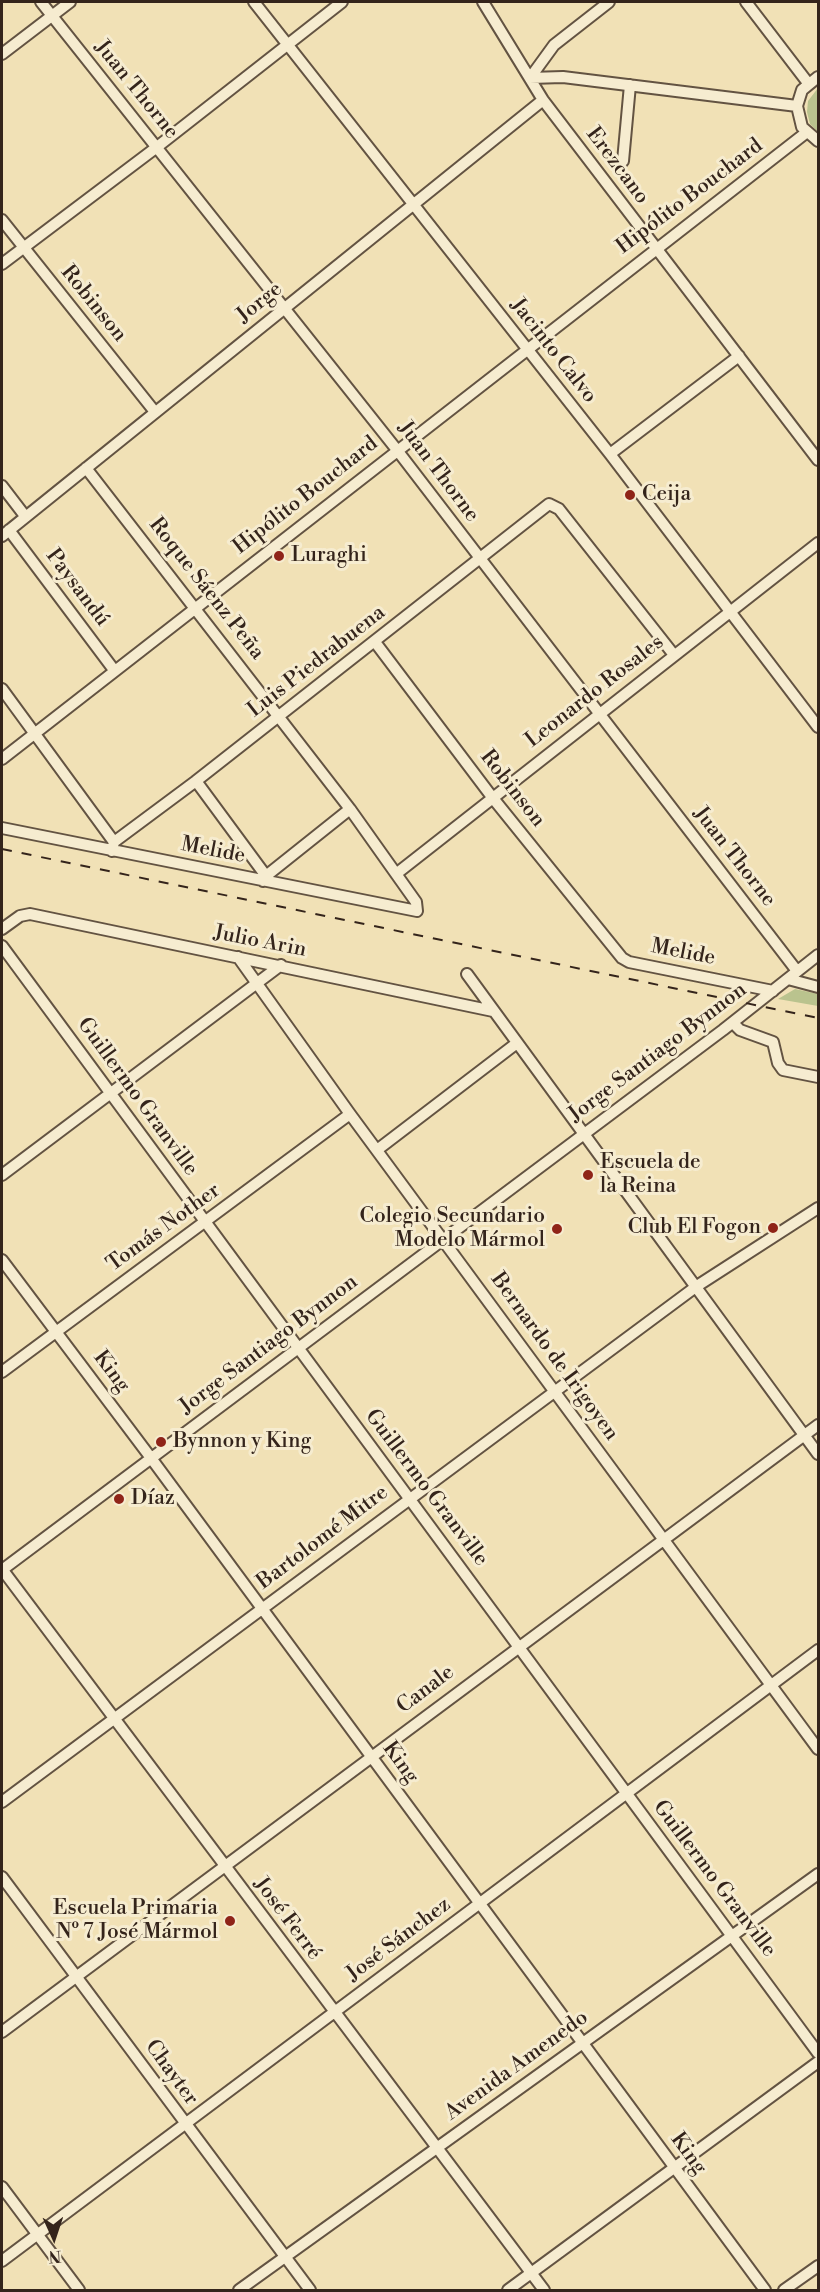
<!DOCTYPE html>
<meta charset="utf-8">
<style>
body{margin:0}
#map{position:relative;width:820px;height:2292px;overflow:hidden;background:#f1e1b6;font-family:"Libre Bodoni",serif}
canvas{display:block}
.frame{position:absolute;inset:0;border:3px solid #34241b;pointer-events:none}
.north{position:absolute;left:24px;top:2208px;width:60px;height:60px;-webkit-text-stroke:4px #f6ecd0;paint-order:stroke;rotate:177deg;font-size:16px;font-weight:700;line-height:24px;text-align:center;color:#34241b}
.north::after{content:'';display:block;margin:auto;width:21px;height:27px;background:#34241b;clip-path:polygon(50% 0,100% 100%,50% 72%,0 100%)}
</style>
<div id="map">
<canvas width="820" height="2292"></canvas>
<div class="frame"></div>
<div class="north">N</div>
</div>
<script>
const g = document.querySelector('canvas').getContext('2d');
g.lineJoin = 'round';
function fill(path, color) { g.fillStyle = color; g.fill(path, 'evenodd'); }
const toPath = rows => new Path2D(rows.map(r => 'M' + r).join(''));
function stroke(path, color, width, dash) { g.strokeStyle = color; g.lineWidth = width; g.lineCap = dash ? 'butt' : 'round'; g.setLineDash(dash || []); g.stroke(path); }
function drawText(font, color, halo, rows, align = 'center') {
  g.font = font + ' "Libre Bodoni",serif'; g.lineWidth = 6; g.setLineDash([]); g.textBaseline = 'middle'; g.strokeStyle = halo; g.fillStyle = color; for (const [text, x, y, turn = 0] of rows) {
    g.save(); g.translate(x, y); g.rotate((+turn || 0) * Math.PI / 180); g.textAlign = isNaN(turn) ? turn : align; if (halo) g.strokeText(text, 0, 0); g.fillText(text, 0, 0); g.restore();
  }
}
fill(toPath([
 [818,88,818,132,810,124,807,112,808,101],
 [795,989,818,994,818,1006,778,999]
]), '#bac38e');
const minor = toPath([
 [41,2,397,450,797,971],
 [254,2,610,454,818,727],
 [483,2,543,100,818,460],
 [746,2,808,83],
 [2,54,70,2],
 [818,77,802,90,797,106,802,127,818,141],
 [530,78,563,77,797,106],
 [530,78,554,45,609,2],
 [623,161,630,85],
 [2,220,155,412],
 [2,264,157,147,342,2],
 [610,454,739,356],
 [2,486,25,516],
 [9,530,114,670],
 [2,536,543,100],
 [375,642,492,797,622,958,629,962,773,991],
 [2,689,114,842],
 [2,759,807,132],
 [196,781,266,876],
 [2,828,417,911,416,902,350,809,86,468],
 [112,851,114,842,196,781,549,504,559,509,674,655],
 [396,874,818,543],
 [263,881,266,876,350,809],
 [2,929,20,916,30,914,493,1011],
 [2,946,818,2053],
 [238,957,350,1114,818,1749],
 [467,974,818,1454],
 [788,979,818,987],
 [733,1023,740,1030,773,1042,778,1063,783,1070,818,1077],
 [377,1150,517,1043],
 [2,1175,281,965],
 [2,1260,151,1458,765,2290],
 [2,1372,350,1114],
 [2,1569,544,2290],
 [2,1570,723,1030,818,955],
 [2,1802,697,1286,818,1208],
 [2,1877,310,2290],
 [2,2032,818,1425],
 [2,2187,79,2290],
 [2,2261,818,1650],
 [239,2290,818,1874],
 [508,2290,818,2062],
 [784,2290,818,2266]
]);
stroke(minor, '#635342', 14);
stroke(minor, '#f6ecd0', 10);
stroke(toPath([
 [2,849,818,1018]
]), '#34241b', 2, [10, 10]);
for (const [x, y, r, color] of [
 [630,495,6,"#8f2418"],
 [279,556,6,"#8f2418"],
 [588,1175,6,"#8f2418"],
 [773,1228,6,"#8f2418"],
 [557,1229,6,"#8f2418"],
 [161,1442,6,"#8f2418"],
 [119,1499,6,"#8f2418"],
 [230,1921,6,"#8f2418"]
]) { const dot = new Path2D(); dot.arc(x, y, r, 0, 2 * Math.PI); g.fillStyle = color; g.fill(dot); stroke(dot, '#f6ecd0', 2); }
drawText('21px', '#34241b', '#f6ecd0', [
 ["Juan Thorne",136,90,51],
 ["Erezcano",617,166,53],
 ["Hipólito Bouchard",690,197,-37],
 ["Jorge",260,303,-39],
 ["Robinson",93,304,51],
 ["Jacinto Calvo",553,351,52],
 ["Juan Thorne",438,472,53],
 ["Hipólito Bouchard",306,496,-38],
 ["Paysandú",77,588,53],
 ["Roque Sáenz Peña",206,589,52],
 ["Luis Piedrabuena",317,662,-38],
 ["Leonardo Rosales",595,692,-38],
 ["Robinson",512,789,52],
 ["Melide",213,851,11],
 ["Juan Thorne",734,857,52],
 ["Julio Arin",260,942,11],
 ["Melide",683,953,11],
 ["Jorge Santiago Bynnon",658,1053,-37],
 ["Guillermo Granville",137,1097,54],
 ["Tomás Nother",164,1228,-36],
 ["Jorge Santiago Bynnon",269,1345,-37],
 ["Bernardo de Irigoyen",554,1357,54],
 ["King",111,1372,53],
 ["Guillermo Granville",426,1488,53],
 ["Bartolomé Mitre",323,1538,-37],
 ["Canale",426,1690,-37],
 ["King",400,1763,54],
 ["Guillermo Granville",714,1879,53],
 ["José Ferré",287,1919,53],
 ["José Sánchez",399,1940,-37],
 ["Avenida Amenedo",517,2066,-36],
 ["Chayter",171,2073,54],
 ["King",688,2154,54]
]);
drawText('21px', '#34241b', '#f6ecd0', [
 ["Ceija",642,495],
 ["Luraghi",291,556],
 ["Escuela de",600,1163],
 ["la Reina",600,1187],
 ["Colegio Secundario",545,1217,"right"],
 ["Modelo Mármol",545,1241,"right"],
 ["Club El Fogon",761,1228,"right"],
 ["Bynnon y King",173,1442],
 ["Díaz",131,1499],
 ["Escuela Primaria",218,1909,"right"],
 ["Nº 7 José Mármol",218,1933,"right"]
], 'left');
</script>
